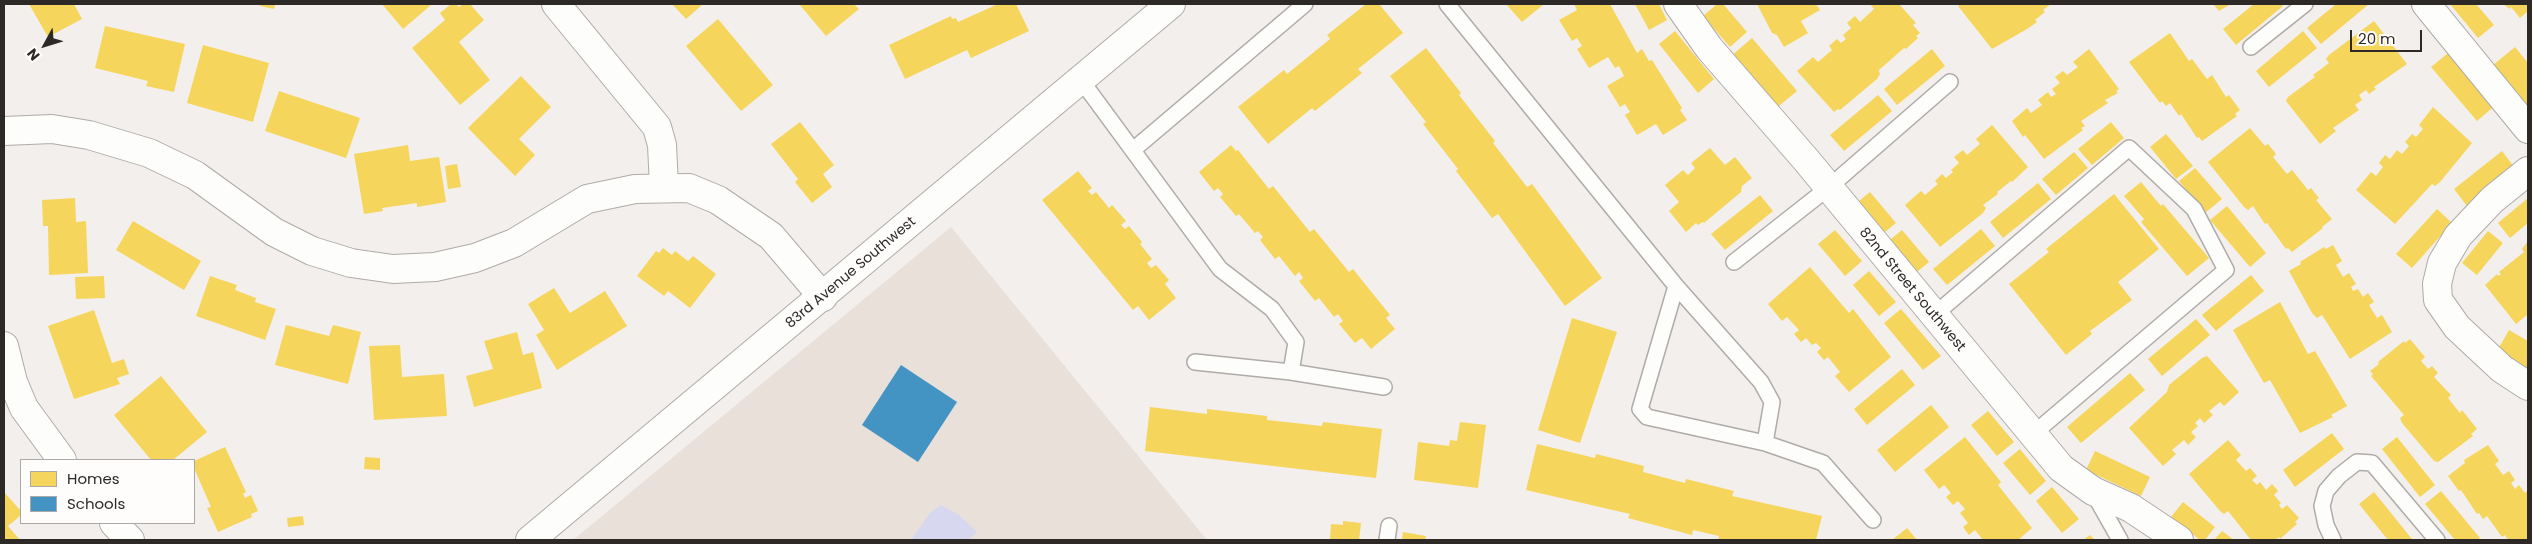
<!DOCTYPE html>
<style>
body{margin:0}
#map{position:relative;width:2532px;height:544px;overflow:hidden;background:#f3efec;font-family:Poppins,sans-serif}
canvas{display:block}
.frame{position:absolute;inset:0;border:5px solid #2c2927;pointer-events:none}
.legend{position:absolute;left:20px;top:459px;width:175px;height:65px;box-sizing:border-box;background:#fffdfc;border:1px solid #aba8a7;margin:0;padding:6px 9px;list-style:none;font-size:15px;color:#2c2927}
.legend li{display:flex;align-items:center;gap:10px;height:25px}
.legend b{width:25px;border:1px solid #aba8a7}
.north{position:absolute;left:20px;top:20px;width:50px;height:50px;-webkit-text-stroke:4px #fffdfc;paint-order:stroke;rotate:231deg;font-size:14px;font-weight:700;line-height:20px;text-align:center;color:#2c2927}
.north::after{content:'';display:block;margin:auto;width:18px;height:22px;background:#2c2927;clip-path:polygon(50% 0,100% 100%,50% 72%,0 100%)}
.scale{position:absolute;left:2350px;top:30px;width:72px;height:22px;box-sizing:border-box;border:2px solid #2c2927;border-top:0;padding-left:6px;font-size:15px;line-height:18px;white-space:nowrap;color:#2c2927;-webkit-text-stroke:4px #fffdfc;paint-order:stroke}
</style>
<div id="map">
<canvas width="2532" height="544"></canvas>
<div class="frame"></div>
<ul class="legend">
<li><b style="height:14px;background:#f6d55c"></b>Homes</li>
<li><b style="height:14px;background:#4393c3"></b>Schools</li>
</ul>
<div class="north">N</div>
<div class="scale">20 m</div>
</div>
<script>
const g = document.querySelector('canvas').getContext('2d');
g.lineJoin = 'round';
function fill(path, color) { g.fillStyle = color; g.fill(path, 'evenodd'); }
const toPath = rows => new Path2D(rows.map(r => 'M' + r).join(''));
function stroke(path, color, width, dash) { g.strokeStyle = color; g.lineWidth = width; g.lineCap = dash ? 'butt' : 'round'; g.setLineDash(dash || []); g.stroke(path); }
function drawText(font, color, halo, rows, align = 'center') {
  g.font = font + ' Poppins,sans-serif'; g.lineWidth = 5; g.setLineDash([]); g.textBaseline = 'middle'; g.strokeStyle = halo; g.fillStyle = color; for (const [text, x, y, turn = 0] of rows) {
    g.save(); g.translate(x, y); g.rotate((+turn || 0) * Math.PI / 180); g.textAlign = isNaN(turn) ? turn : align; if (halo) g.strokeText(text, 0, 0); g.fillText(text, 0, 0); g.restore();
  }
}
fill(toPath([
 [951,227,1207,540,573,540]
]), '#e9e0da');
fill(toPath([
 [941,505,959,515,977,532,968,540,911,540,930,513]
]), '#d7d7f0');
fill(toPath([
 [29,4,74,4,82,19,48,37],
 [261,4,275,4,274,9,260,6],
 [382,4,428,4,430,6,403,29],
 [451,4,456,4,459,7,463,4,470,4,484,20,459,42,490,80,460,105,412,48,445,20,440,13],
 [672,4,703,4,686,19],
 [799,4,854,4,859,9,826,36],
 [998,4,1016,4,1029,31,971,58,967,50,905,79,889,45,951,16,952,19,956,18,958,22],
 [1366,4,1379,4,1403,33,1358,69,1362,73,1315,111,1312,108,1268,144,1238,107,1284,70,1287,74,1330,39,1327,35],
 [1506,4,1544,4,1522,22],
 [1574,4,1610,4,1637,53,1642,49,1649,61,1652,60,1682,108,1680,110,1687,120,1663,135,1656,124,1637,135,1625,115,1630,112,1625,104,1620,107,1607,86,1624,76,1619,66,1615,68,1608,57,1589,68,1577,49,1582,46,1577,38,1572,41,1559,20,1577,10],
 [1635,4,1659,4,1667,20,1649,30],
 [1717,4,1723,4,1747,32,1730,47,1703,16],
 [1757,4,1816,4,1820,10,1801,21,1808,33,1784,47,1777,35,1772,33],
 [1870,4,1899,4,1916,23,1913,25,1920,33,1916,36,1918,38,1906,49,1904,48,1879,70,1878,68,1880,74,1877,79,1840,110,1838,109,1834,112,1797,71,1813,57,1818,62,1832,50,1829,46,1837,39,1841,43,1846,39,1843,35,1851,28,1847,23,1855,16,1860,22,1874,9],
 [1961,4,2051,4,2043,10,2045,12,2035,20,2037,22,2027,29,1992,49,1958,6],
 [2213,4,2231,4,2219,11],
 [2254,4,2281,4,2283,6,2236,45,2223,29],
 [2336,4,2369,4,2321,44,2307,28],
 [2450,4,2476,4,2494,25,2478,38],
 [2503,4,2528,4,2528,11,2520,18,2511,7,2510,9],
 [718,19,773,85,741,111,686,46],
 [2374,21,2407,64,2374,87,2376,89,2369,94,2366,90,2359,95,2362,100,2355,105,2359,110,2333,128,2336,131,2320,144,2286,101,2288,97,2315,77,2313,75,2329,63,2326,59,2329,55],
 [105,26,185,44,174,92,146,86,148,81,95,68],
 [1675,31,1714,79,1698,93,1659,44],
 [2303,31,2317,48,2269,87,2256,71],
 [2170,33,2189,61,2192,59,2207,79,2212,75,2226,97,2229,95,2240,110,2235,114,2237,116,2202,141,2199,137,2197,138,2181,114,2179,116,2170,103,2166,106,2162,101,2160,103,2129,62],
 [1752,38,1797,91,1774,110,1730,57],
 [203,45,269,63,253,122,187,103],
 [2515,47,2528,63,2528,107,2493,65],
 [1426,48,1461,93,1459,95,1495,141,1493,143,1527,187,1532,184,1602,278,1565,306,1498,214,1492,218,1456,171,1458,169,1423,124,1426,122,1390,76],
 [1932,49,1945,66,1897,105,1884,89],
 [2089,49,2119,89,2116,91,2118,93,2105,100,2108,103,2081,121,2085,126,2081,128,2083,130,2044,159,2025,135,2023,137,2012,121,2027,108,2031,113,2042,105,2038,100,2048,92,2051,97,2056,94,2052,89,2060,83,2055,77,2063,71,2067,75,2078,67,2073,62],
 [2453,49,2498,103,2477,121,2431,67],
 [521,76,551,107,519,139,535,155,515,176,468,128],
 [279,91,360,118,346,158,265,131],
 [1878,95,1892,111,1844,151,1830,135],
 [2433,107,2472,143,2440,182,2435,186,2432,184,2395,224,2356,190,2371,172,2376,176,2383,167,2379,163,2385,155,2390,159,2397,150,2402,154,2409,146,2405,142,2412,134,2416,137,2423,129,2419,125],
 [800,122,834,165,823,174,832,187,812,203,795,182,798,179,771,144],
 [2111,122,2124,138,2092,165,2078,149],
 [1992,125,2028,167,2012,182,2011,181,1997,192,1998,194,1983,205,1986,208,1983,213,1940,247,1905,205,1921,191,1925,195,1938,184,1935,181,1942,174,1946,178,1953,172,1951,170,1959,163,1954,157,1963,150,1967,155,1980,144,1976,139],
 [2250,128,2265,146,2268,144,2276,154,2273,157,2287,174,2292,170,2308,190,2311,188,2319,198,2316,200,2332,219,2322,227,2323,228,2292,252,2288,248,2286,249,2267,223,2265,224,2253,206,2248,210,2244,207,2208,162],
 [2166,134,2193,166,2176,179,2150,147],
 [408,145,410,161,439,157,446,202,417,207,417,203,382,208,383,211,364,214,354,154],
 [1231,145,1236,151,1238,150,1269,189,1273,186,1310,232,1314,229,1349,272,1353,269,1390,315,1386,318,1395,329,1371,349,1362,338,1355,343,1339,324,1343,321,1338,314,1334,317,1319,298,1315,301,1299,281,1303,278,1299,272,1295,276,1279,256,1275,259,1260,240,1263,237,1258,231,1255,233,1239,214,1236,216,1220,197,1223,194,1218,188,1214,191,1199,172],
 [1710,148,1725,165,1735,157,1752,178,1742,186,1741,192,1704,223,1703,222,1698,225,1696,223,1686,232,1669,211,1679,202,1665,185,1683,170,1688,175,1695,168,1691,163],
 [2502,151,2515,168,2467,206,2454,189],
 [2074,152,2088,168,2056,195,2042,179],
 [457,164,461,187,448,189,445,166],
 [2195,168,2222,199,2205,213,2179,181],
 [1078,171,1092,188,1088,191,1092,195,1096,192,1109,208,1112,205,1126,221,1121,225,1125,229,1129,226,1142,242,1140,244,1152,259,1147,263,1151,268,1156,265,1169,280,1165,284,1176,298,1149,320,1138,306,1133,310,1042,200],
 [2141,182,2161,206,2163,204,2209,258,2187,276,2141,222,2144,219,2124,196],
 [2038,183,2051,199,2003,238,1990,222],
 [1870,192,1896,223,1879,237,1853,206],
 [2114,194,2159,249,2118,282,2132,300,2090,331,2092,334,2066,355,2009,284,2049,252,2046,249],
 [1760,195,1773,211,1725,250,1711,234],
 [75,198,76,222,86,221,88,273,49,275,48,226,43,226,42,200],
 [2528,198,2528,223,2510,238,2498,223],
 [2227,206,2266,253,2250,267,2210,220],
 [2437,209,2452,223,2412,268,2396,254],
 [133,221,201,261,184,290,116,250],
 [1981,229,1995,246,1947,285,1933,269],
 [1835,230,1862,261,1845,276,1818,244],
 [1902,230,1929,262,1912,276,1885,244],
 [2488,231,2503,243,2477,275,2462,263],
 [2528,241,2528,314,2516,324,2485,285,2497,274,2498,276,2501,274,2499,272,2524,252,2522,249],
 [2333,245,2342,261,2336,265,2343,277,2349,273,2356,284,2351,287,2353,291,2358,289,2363,297,2368,293,2374,302,2369,305,2377,318,2382,315,2392,332,2350,359,2322,315,2317,318,2312,313,2289,271,2301,264,2300,262,2324,247,2326,249],
 [663,248,672,255,675,251,688,261,693,256,716,274,690,308,668,291,664,296,637,276,656,251,659,253],
 [1810,267,1849,313,1853,309,1891,357,1849,392,1835,376,1840,372,1828,357,1824,360,1817,352,1821,348,1816,343,1812,345,1806,338,1801,342,1794,334,1799,330,1787,317,1782,321,1768,304],
 [1869,271,1896,302,1879,316,1853,285],
 [2251,275,2264,291,2216,331,2202,315],
 [104,276,105,298,76,299,75,277],
 [210,276,237,285,235,290,256,298,255,302,276,309,265,340,196,316],
 [554,288,570,313,605,291,627,326,557,370,536,335,544,330,528,304],
 [2280,302,2308,354,2315,351,2347,406,2331,415,2333,417,2300,433,2270,380,2264,383,2233,330],
 [1901,309,1941,356,1923,370,1884,323],
 [94,310,112,363,124,359,129,374,117,378,120,384,74,399,48,326],
 [1572,318,1617,332,1580,443,1538,430],
 [2196,319,2210,335,2162,376,2148,359],
 [286,325,329,336,333,325,361,332,348,384,275,365],
 [2509,330,2528,341,2528,373,2496,353],
 [517,332,523,355,533,352,542,388,474,407,466,376,493,369,484,341],
 [2410,339,2425,357,2421,361,2428,369,2432,366,2438,373,2434,377,2451,395,2448,398,2460,413,2462,410,2477,429,2471,434,2473,436,2438,462,2434,461,2402,423,2400,418,2404,415,2371,376,2373,374,2370,371,2379,364,2378,362,2404,341,2405,343],
 [400,345,402,377,444,374,447,416,374,420,369,346],
 [2207,356,2239,392,2224,406,2220,402,2209,411,2213,415,2204,423,2200,418,2195,423,2198,426,2191,432,2196,437,2188,445,2184,440,2172,450,2176,454,2163,466,2129,428,2167,392,2169,385,2202,358],
 [1902,369,1915,385,1867,425,1854,409],
 [2130,373,2145,390,2081,443,2067,427],
 [161,376,207,432,173,460,151,460,114,415],
 [1931,405,1949,427,1895,472,1877,450],
 [1150,407,1207,414,1207,409,1267,416,1267,420,1322,426,1323,422,1382,429,1376,478,1145,451],
 [1988,411,2014,442,1997,456,1971,425],
 [1460,422,1486,425,1478,488,1414,480,1418,442,1449,446,1450,440,1457,441],
 [2332,433,2344,449,2295,487,2283,470],
 [1965,437,2001,482,1998,485,2032,528,2018,540,1983,540,1975,530,1969,535,1963,527,1968,523,1960,513,1965,509,1958,501,1953,505,1946,497,1951,493,1944,485,1939,489,1924,470],
 [2397,437,2435,485,2420,497,2382,449],
 [2228,440,2241,455,2236,460,2246,471,2250,468,2257,476,2252,480,2257,485,2260,482,2266,490,2272,484,2278,491,2274,495,2281,503,2279,505,2282,509,2287,505,2299,518,2295,522,2297,524,2280,539,2279,537,2275,540,2251,540,2228,511,2224,514,2220,511,2189,474],
 [1537,444,1595,458,1596,454,1644,466,1643,472,1685,483,1686,479,1734,491,1732,496,1822,516,1816,540,1718,540,1719,536,1693,530,1692,535,1628,518,1630,514,1526,490],
 [2488,445,2499,461,2495,464,2503,475,2509,471,2515,480,2511,483,2515,489,2519,485,2525,493,2528,490,2528,540,2508,540,2505,535,2502,537,2487,516,2483,519,2479,513,2477,514,2461,490,2459,491,2448,476,2465,463,2464,460],
 [225,447,246,492,243,494,245,498,251,495,258,511,251,514,252,517,218,532,207,508,211,507,194,468,194,461],
 [2020,449,2046,481,2030,495,2003,463],
 [2095,451,2150,477,2141,496,2086,470],
 [365,457,380,458,380,470,364,469],
 [2052,487,2079,519,2062,533,2036,501],
 [2441,491,2480,538,2478,540,2455,540,2425,504],
 [4,492,21,511,21,515,8,526,20,540,4,540],
 [2374,492,2412,539,2410,540,2388,540,2359,504],
 [2183,502,2215,527,2205,540,2200,540,2171,517],
 [303,516,304,525,288,527,287,518],
 [1343,521,1361,523,1359,540,1330,540,1331,524,1343,525],
 [1907,528,1917,540,1892,540],
 [2222,531,2234,540,2214,540],
 [1403,532,1426,536,1425,540,1402,540],
 [2090,535,2095,540,2083,540]
]), '#f6d55c');
fill(toPath([
 [901,365,957,402,918,462,862,425]
]), '#4393c3');
const service = toPath([
 [1447,4,1676,286,1761,382,1772,402,1765,443,1647,417,1640,409,1676,286],
 [2251,47,2305,4],
 [1081,80,1220,269,1272,309,1296,342,1291,372,1195,362],
 [1133,150,1305,4],
 [1734,262,1828,188,1950,82],
 [1933,316,2129,148,2194,209,2226,270,2033,434],
 [1291,372,1384,387],
 [1765,443,1823,463,1873,520],
 [2094,494,2120,540],
 [1387,540,1389,526],
 [2333,540,2326,525,2322,506,2326,491,2339,476,2357,462,2372,463,2437,540]
]);
const minor = toPath([
 [556,4,657,127,662,145,664,187],
 [1678,4,1709,48,1807,161,2061,468,2093,491,2131,508,2179,540],
 [2426,4,2528,129],
 [4,131,52,129,89,135,149,153,195,175,274,232,312,251,351,263,393,269,435,267,475,258,514,243,587,199,635,189,689,188,718,200,771,236,823,297],
 [2528,171,2492,200,2458,236,2442,263,2437,284,2438,300,2457,327,2502,369,2528,386],
 [4,346,13,382,24,408,62,460],
 [114,523,130,540]
]);
const tertiary = toPath([
 [530,540,1171,4]
]);
stroke(service, '#aeaba9', 18);
stroke(minor, '#aeaba9', 30);
stroke(tertiary, '#aeaba9', 30);
stroke(service, '#fdfdfc', 15);
stroke(minor, '#fdfdfc', 28);
stroke(tertiary, '#fdfdfc', 28);
drawText('14px', '#2c2927', '#fffdfc', [
 ["83rd Avenue Southwest",851,273,-40],
 ["82nd Street Southwest",1912,290,50]
]);
</script>
